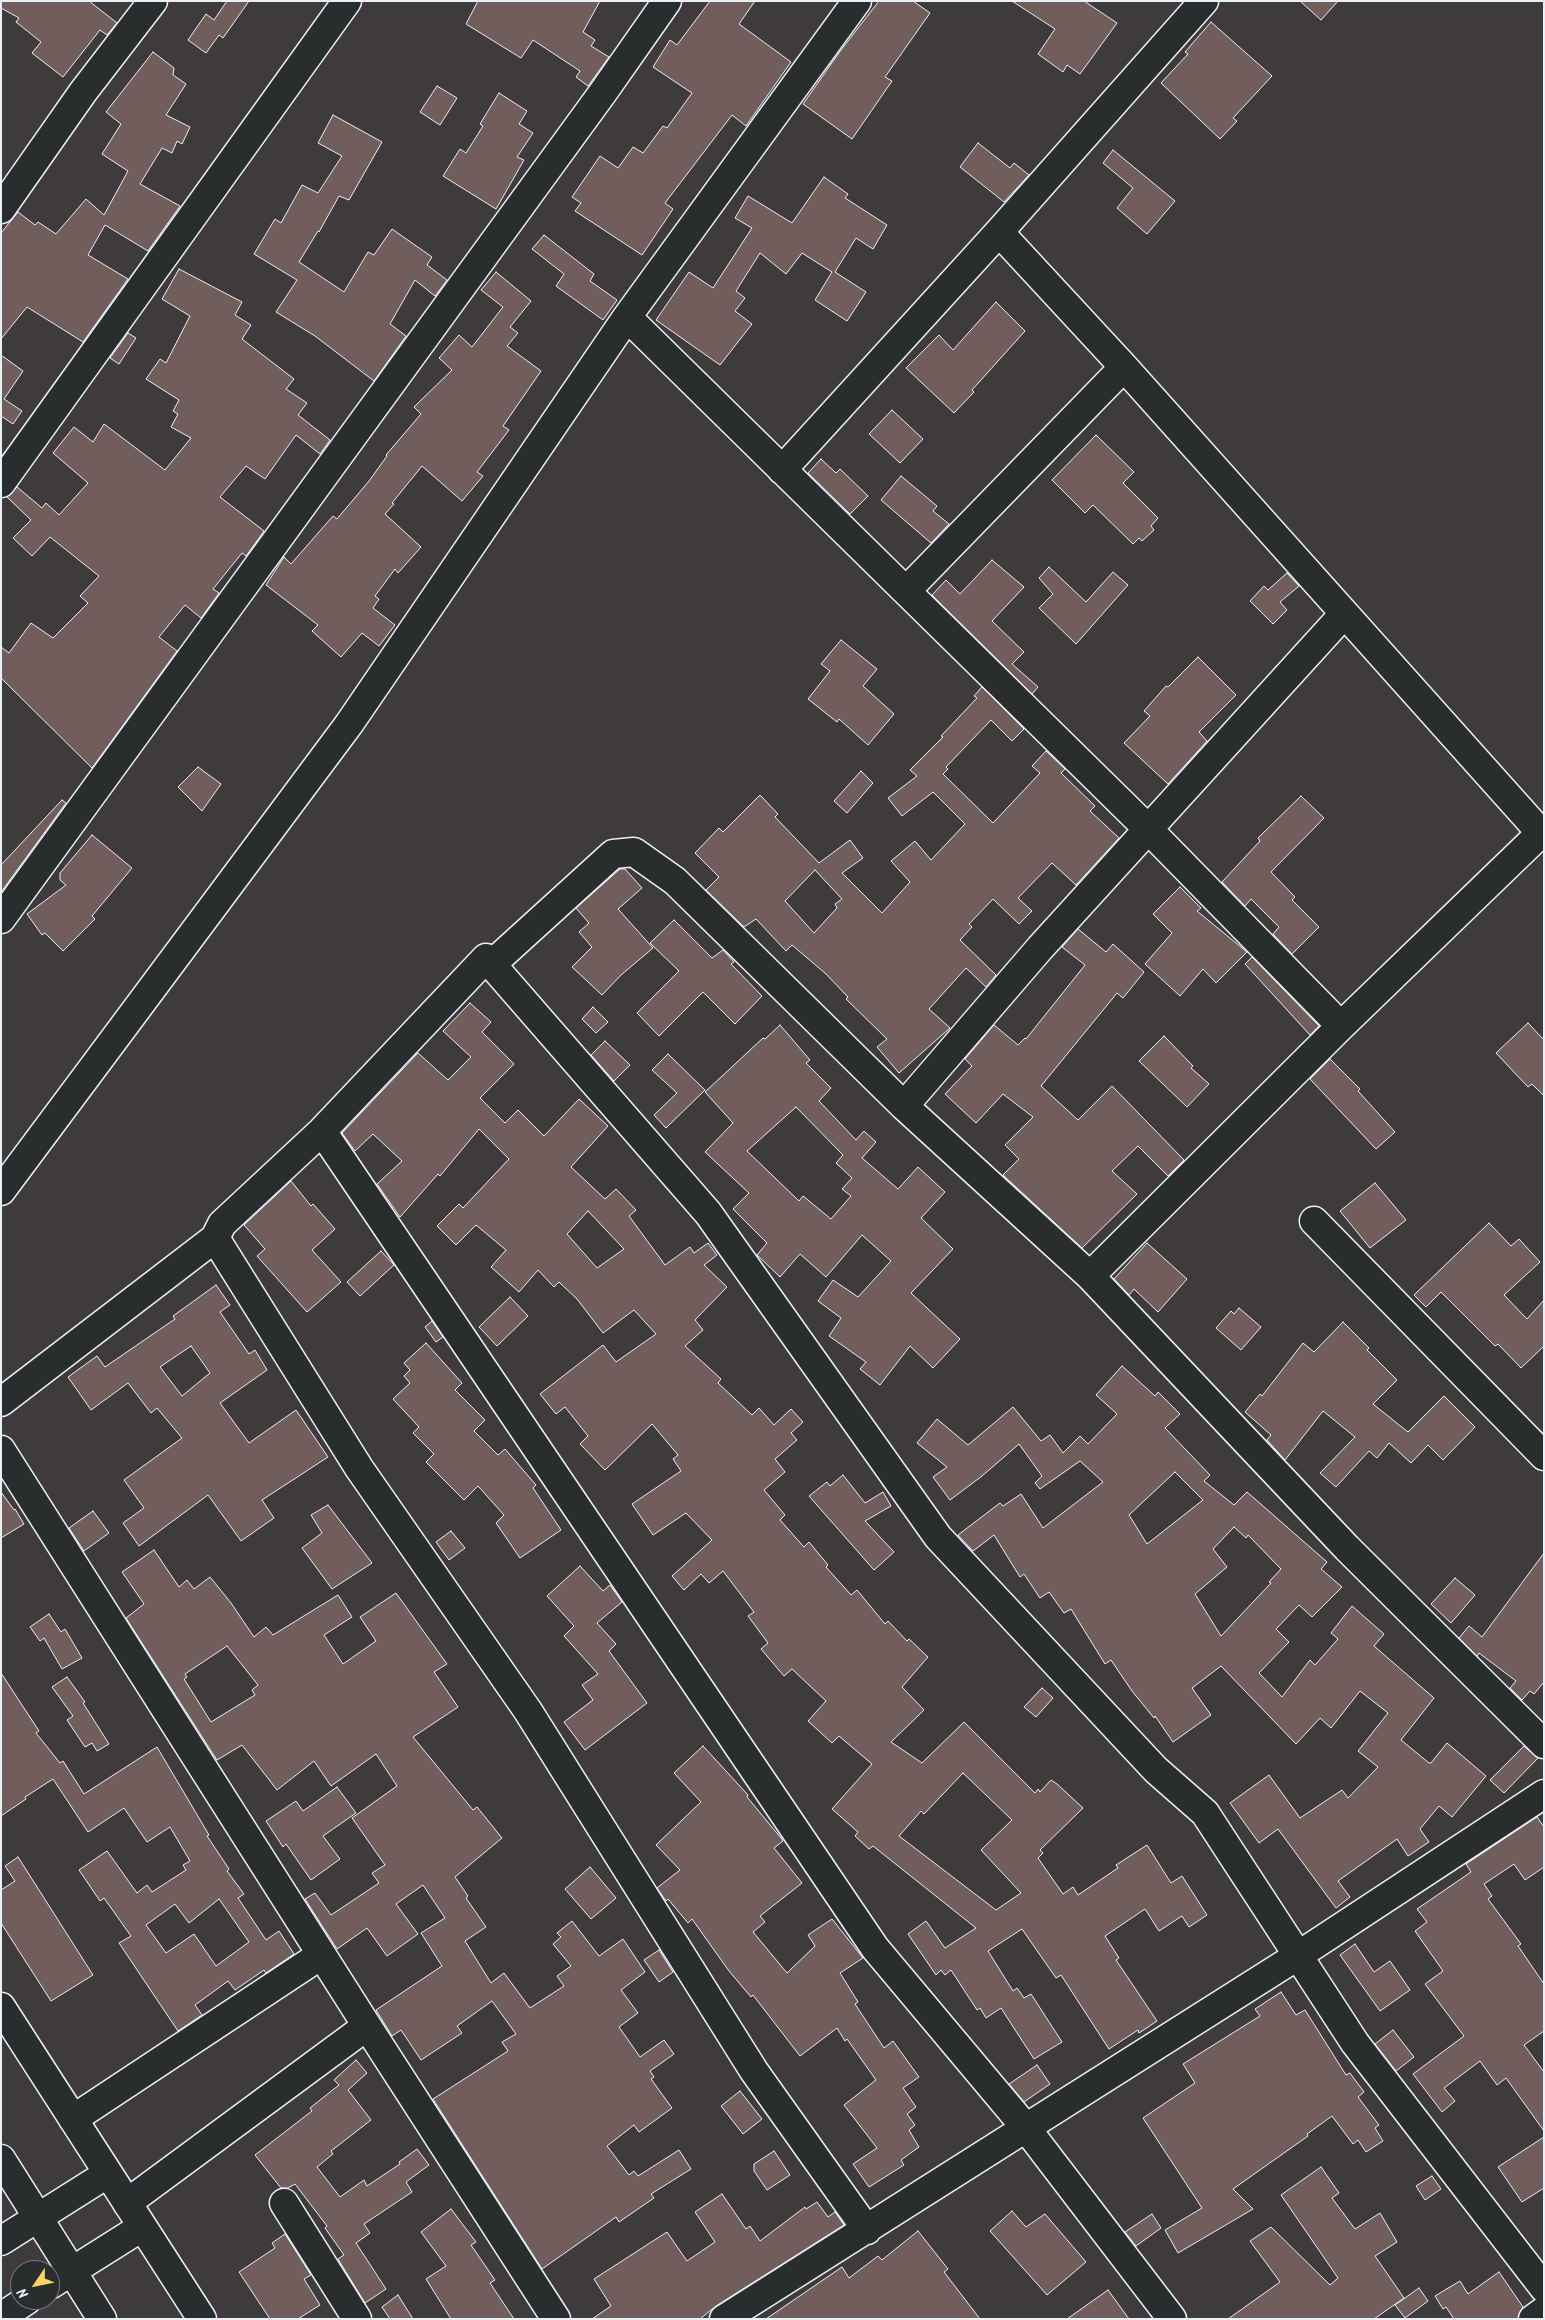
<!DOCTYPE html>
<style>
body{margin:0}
#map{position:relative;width:1545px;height:2320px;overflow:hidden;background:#3f3b3c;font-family:Kalam,sans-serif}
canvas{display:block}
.frame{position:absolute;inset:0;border:2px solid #e8f1f8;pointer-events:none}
.north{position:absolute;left:10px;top:2260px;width:50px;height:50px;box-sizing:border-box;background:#2a2d2e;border:1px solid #767b7f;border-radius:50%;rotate:236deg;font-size:14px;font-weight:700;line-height:20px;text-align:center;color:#e8f1f8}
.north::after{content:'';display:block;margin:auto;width:18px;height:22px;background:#ffd166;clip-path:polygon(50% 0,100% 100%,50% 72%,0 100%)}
</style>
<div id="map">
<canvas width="1545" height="2320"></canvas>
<div class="frame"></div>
<div class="north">N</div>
</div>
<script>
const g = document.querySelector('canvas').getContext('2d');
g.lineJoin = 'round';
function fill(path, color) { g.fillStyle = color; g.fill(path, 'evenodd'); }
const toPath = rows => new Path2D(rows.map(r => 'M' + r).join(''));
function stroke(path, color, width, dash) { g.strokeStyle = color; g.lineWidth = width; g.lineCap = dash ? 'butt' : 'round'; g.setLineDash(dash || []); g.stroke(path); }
const building = toPath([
 [1,1,89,1,117,23,107,35,100,30,63,77,32,53,41,42,16,22,19,18,1,8,1,1],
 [227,1,249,1,223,38,219,35,206,53,188,40,206,14,214,20,227,1],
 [478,1,600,1,583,32,595,40,591,46,609,57,588,86,576,77,580,71,533,40,521,58,466,24,478,1],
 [710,1,755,1,739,24,791,62,746,126,732,115,665,203,673,209,642,255,575,211,581,203,572,197,600,156,618,168,633,147,643,153,663,126,667,128,692,93,653,67,670,40,677,45,710,1],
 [879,1,913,1,930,13,885,77,892,81,852,139,803,104,841,50,879,1],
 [1012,1,1084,1,1117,23,1080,74,1067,65,1063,72,1038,54,1055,29,1012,1],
 [1300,1,1338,1,1321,20,1300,1],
 [1211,22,1272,76,1233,118,1237,121,1220,139,1161,83,1188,54,1185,52,1211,22],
 [153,52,174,68,173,75,186,84,166,115,190,127,182,144,177,141,172,153,162,148,140,184,180,206,148,251,105,225,88,255,128,279,83,342,27,307,1,339,1,233,18,212,35,225,38,222,56,234,86,199,104,215,128,171,102,154,121,124,106,112,153,52],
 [437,86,457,98,440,125,420,112,437,86],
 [499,93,527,111,519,124,533,133,517,157,524,160,496,209,443,176,460,149,466,153,483,126,480,124,499,93],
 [333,115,382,142,349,200,339,196,319,232,318,231,299,262,344,292,368,252,374,255,392,229,432,257,427,265,447,280,435,296,415,280,390,324,406,336,374,381,315,336,276,312,297,280,254,254,275,219,281,223,302,185,318,193,342,156,318,143,333,115],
 [978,143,1010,168,1014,163,1029,175,1004,202,960,167,978,143],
 [1113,150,1175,201,1147,234,1117,208,1133,188,1103,163,1113,150],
 [824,177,848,194,845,198,887,225,873,249,856,238,835,272,866,292,847,321,815,300,832,272,802,253,786,274,760,253,736,291,745,298,735,311,752,324,720,365,656,320,689,272,713,288,752,228,735,218,748,196,792,223,824,177],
 [544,235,594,274,590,281,617,300,603,320,556,286,564,274,532,249,544,235],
 [179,269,242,302,235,315,251,325,242,339,294,379,286,389,307,403,298,415,330,440,320,454,296,435,265,479,246,466,220,497,264,531,246,556,242,553,213,589,219,593,201,618,185,605,159,637,177,651,92,768,1,678,1,647,9,653,31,623,53,638,88,603,80,596,99,576,50,537,32,556,13,538,31,520,7,497,17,487,42,508,46,503,59,515,88,483,53,453,74,427,93,442,104,424,165,470,191,438,171,427,178,414,173,411,179,400,146,379,160,359,166,363,190,316,162,299,179,269],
 [496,272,531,301,510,327,518,333,507,346,541,371,503,426,509,430,477,472,483,476,462,501,422,466,392,503,394,504,385,514,421,547,398,573,395,569,375,596,379,599,373,608,395,625,379,646,362,633,341,657,312,631,318,625,266,585,284,557,291,564,333,516,337,519,369,481,387,456,386,455,421,414,414,407,452,370,439,358,459,335,472,347,503,307,481,290,496,272],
 [996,302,1025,331,972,390,974,392,954,413,906,368,939,335,953,350,996,302],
 [128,333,136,338,119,364,110,358,128,333],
 [1,355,23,371,4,399,22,411,13,424,1,416,1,355],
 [892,410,923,439,900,463,869,434,892,410],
 [1096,435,1134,472,1123,483,1158,518,1151,526,1154,530,1142,541,1139,538,1133,544,1093,505,1085,513,1052,480,1096,435],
 [821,459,836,473,840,469,868,496,850,514,808,473,821,459],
 [901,476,937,506,933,511,949,524,931,543,881,500,901,476],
 [992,560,1024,587,992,621,1024,652,1012,664,1038,687,1032,694,932,595,946,580,960,594,992,560],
 [1049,567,1086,602,1113,572,1128,585,1076,644,1039,608,1053,594,1039,578,1049,567],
 [1287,573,1299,586,1280,602,1287,610,1273,624,1250,601,1264,586,1268,590,1287,573],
 [841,640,877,669,863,686,894,714,868,745,839,719,837,722,808,699,830,671,821,664,841,640],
 [1198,657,1236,695,1199,732,1207,741,1168,784,1124,743,1150,716,1144,711,1166,686,1168,687,1198,657],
 [982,687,1024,729,1012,741,991,720,946,767,948,769,943,774,993,823,1040,773,1032,766,1046,751,1065,769,1061,773,1095,806,1090,811,1119,838,1076,885,1052,863,1018,898,1032,911,1019,924,993,899,969,924,972,927,960,940,996,975,986,987,966,968,929,1009,950,1028,899,1073,877,1047,887,1039,846,999,848,997,826,974,792,945,786,951,756,919,744,927,706,890,719,877,695,853,719,828,723,832,760,795,778,814,775,817,819,863,850,840,863,858,842,873,882,913,910,882,891,861,915,841,931,860,965,824,933,792,902,816,888,798,917,776,910,770,943,737,941,736,977,698,974,696,982,687],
 [815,870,842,899,835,904,837,908,814,933,785,901,815,870],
 [198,767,221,784,202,811,178,787,198,767],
 [861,771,873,783,847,813,834,801,861,771],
 [1301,796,1324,818,1271,872,1295,897,1292,900,1319,927,1292,954,1273,934,1279,927,1251,899,1245,906,1222,882,1260,841,1258,838,1301,796],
 [62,800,66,803,1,892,1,865,62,800],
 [92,835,132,868,92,916,95,919,63,951,45,933,42,935,27,914,66,885,60,880,60,873,92,835],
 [620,869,625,869,642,888,618,909,653,948,621,975,602,995,572,967,592,947,579,932,589,923,576,908,620,869],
 [1180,887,1201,908,1197,911,1247,952,1216,983,1203,969,1180,996,1145,964,1172,933,1153,914,1180,887],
 [674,920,712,958,723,950,734,962,731,964,762,996,735,1024,703,992,659,1036,637,1013,679,971,650,943,674,920],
 [1078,929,1106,952,1113,944,1144,972,1123,998,1117,993,1041,1086,1078,1120,1112,1086,1184,1160,1168,1176,1138,1146,1112,1171,1137,1194,1082,1248,1003,1175,1019,1159,1005,1145,1033,1117,1003,1094,976,1123,945,1094,972,1066,965,1059,994,1025,1018,1045,1025,1038,1026,1039,1085,965,1062,947,1078,929],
 [1252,957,1319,1026,1310,1035,1245,964,1252,957],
 [470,1003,491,1022,482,1032,514,1064,480,1098,505,1123,518,1110,544,1136,579,1099,608,1126,571,1167,605,1199,616,1189,636,1210,629,1216,665,1265,690,1247,694,1253,708,1243,717,1255,704,1265,727,1287,695,1320,703,1330,685,1346,721,1379,718,1383,752,1415,759,1408,774,1425,791,1409,803,1422,791,1433,797,1440,775,1459,785,1472,764,1490,785,1515,780,1520,804,1547,809,1542,828,1565,826,1567,851,1595,857,1590,885,1624,888,1621,907,1641,909,1639,928,1657,902,1687,924,1710,891,1742,922,1763,964,1722,1035,1793,1038,1789,1040,1792,1051,1780,1057,1784,1083,1808,1040,1850,1043,1853,1038,1858,1063,1894,1073,1887,1078,1895,1118,1868,1116,1865,1147,1845,1171,1883,1182,1876,1207,1915,1189,1927,1182,1916,1159,1931,1145,1909,1105,1936,1119,1958,1116,1960,1157,2021,1139,2033,1138,2030,1109,2049,1061,1975,1056,1978,1022,1929,988,1951,1013,1991,1017,1988,1024,1998,1031,1994,1062,2042,1034,2059,1001,2008,986,2018,980,2008,977,2010,951,1970,945,1975,941,1970,936,1975,908,1934,926,1921,945,1948,976,1928,873,1846,869,1849,855,1836,858,1832,832,1809,872,1764,839,1736,832,1743,808,1721,826,1701,792,1669,784,1676,761,1649,768,1643,748,1616,754,1612,723,1571,709,1583,701,1574,684,1590,672,1576,712,1540,686,1513,653,1535,632,1504,681,1471,673,1459,678,1455,652,1424,605,1470,580,1444,588,1436,565,1407,556,1414,540,1394,603,1345,616,1362,656,1334,634,1310,603,1333,577,1299,559,1282,554,1287,538,1270,519,1292,491,1267,506,1250,476,1225,456,1245,437,1226,459,1204,463,1208,509,1159,479,1129,440,1176,438,1174,400,1217,377,1184,402,1161,373,1134,355,1151,342,1133,418,1053,448,1080,471,1057,443,1031,470,1003],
 [588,1211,624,1249,597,1268,567,1234,588,1211],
 [963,1773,1012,1820,981,1850,1021,1893,996,1910,899,1836,921,1811,924,1814,963,1773],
 [593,1007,608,1022,596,1033,582,1019,593,1007],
 [1528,1023,1544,1040,1544,1096,1532,1084,1528,1087,1496,1053,1528,1023],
 [780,1025,810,1060,806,1063,831,1088,819,1101,856,1140,864,1131,876,1142,862,1158,898,1189,918,1167,945,1192,921,1218,953,1249,911,1293,960,1339,933,1368,910,1346,880,1385,860,1369,866,1362,829,1336,841,1318,818,1301,833,1280,858,1297,891,1261,862,1235,826,1277,800,1254,780,1277,757,1255,767,1243,733,1209,749,1193,705,1152,733,1123,705,1092,763,1038,765,1039,780,1025],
 [796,1107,843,1155,836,1163,852,1178,842,1189,851,1196,831,1219,803,1196,799,1201,747,1151,796,1107],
 [1164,1036,1193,1066,1191,1068,1209,1084,1187,1107,1139,1061,1164,1036],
 [605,1041,630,1065,614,1081,591,1055,605,1041],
 [668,1054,705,1090,666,1128,654,1115,677,1093,652,1070,668,1054],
 [1330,1059,1360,1089,1358,1091,1395,1132,1376,1149,1310,1079,1330,1059],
 [291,1181,311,1206,313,1204,335,1229,312,1250,341,1282,307,1312,257,1256,265,1249,244,1225,291,1181],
 [1375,1183,1406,1220,1370,1248,1340,1211,1375,1183],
 [1489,1223,1511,1246,1519,1239,1540,1262,1504,1295,1527,1319,1544,1300,1544,1346,1521,1368,1498,1344,1495,1346,1441,1292,1426,1307,1414,1295,1489,1223],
 [1147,1243,1187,1279,1158,1312,1134,1289,1129,1295,1114,1279,1147,1243],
 [381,1251,394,1265,360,1296,347,1282,381,1251],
 [216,1285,230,1305,220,1312,249,1354,255,1350,267,1370,220,1403,249,1443,296,1410,328,1457,262,1500,274,1518,241,1541,208,1495,139,1546,123,1523,144,1508,124,1480,182,1438,157,1408,151,1413,128,1383,91,1410,68,1377,97,1356,105,1367,175,1319,173,1316,216,1285],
 [191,1346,210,1373,182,1396,160,1367,191,1346],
 [510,1297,528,1316,497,1346,479,1327,510,1297],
 [1239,1308,1261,1327,1241,1350,1216,1328,1231,1311,1234,1314,1239,1308],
 [432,1321,443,1337,436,1342,425,1327,432,1321],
 [1343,1322,1369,1348,1367,1350,1397,1380,1373,1404,1408,1432,1444,1396,1475,1427,1443,1460,1428,1445,1411,1463,1389,1443,1377,1458,1369,1451,1336,1487,1320,1473,1355,1437,1323,1411,1285,1460,1267,1440,1271,1435,1245,1412,1260,1394,1262,1396,1303,1343,1314,1352,1343,1322],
 [426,1343,462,1383,455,1390,485,1420,474,1431,498,1455,505,1449,536,1485,533,1488,561,1530,520,1558,496,1523,504,1515,478,1486,464,1500,426,1462,434,1454,413,1433,419,1427,393,1399,410,1383,404,1376,410,1370,404,1363,426,1343],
 [1122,1366,1155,1396,1158,1392,1180,1414,1165,1428,1210,1475,1204,1481,1234,1505,1247,1492,1327,1562,1321,1569,1342,1587,1312,1617,1299,1605,1276,1629,1289,1642,1259,1673,1282,1697,1310,1660,1315,1665,1338,1639,1331,1633,1352,1606,1384,1634,1374,1646,1434,1698,1401,1740,1429,1763,1431,1763,1447,1743,1486,1776,1452,1817,1439,1806,1420,1829,1429,1842,1408,1856,1397,1839,1338,1881,1350,1897,1336,1908,1278,1829,1259,1843,1230,1803,1269,1775,1300,1818,1342,1790,1348,1798,1378,1767,1358,1751,1388,1713,1360,1691,1331,1728,1320,1718,1296,1744,1221,1666,1192,1688,1211,1715,1173,1742,1155,1716,1154,1718,1132,1691,1111,1660,1105,1664,1071,1609,1064,1613,1049,1592,1040,1598,1024,1574,1020,1577,994,1535,973,1551,958,1535,1000,1503,1003,1506,1021,1494,1043,1528,1103,1482,1080,1461,1040,1489,1035,1483,1042,1476,1019,1444,982,1476,950,1500,933,1477,947,1467,917,1443,937,1419,968,1445,1013,1407,1041,1441,1050,1435,1063,1453,1080,1436,1088,1444,1117,1414,1096,1395,1122,1366],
 [1175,1472,1203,1500,1147,1544,1129,1515,1175,1472],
 [1234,1527,1246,1538,1248,1535,1281,1569,1269,1582,1271,1583,1221,1636,1195,1594,1227,1567,1213,1549,1234,1527],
 [843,1475,865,1503,883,1492,891,1506,865,1521,894,1552,874,1570,809,1496,827,1482,830,1486,843,1475],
 [1,1492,14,1510,15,1509,24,1524,1,1538,1,1492],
 [328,1505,372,1563,332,1589,302,1548,322,1533,311,1515,328,1505],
 [93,1511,109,1533,84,1551,69,1528,93,1511],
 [451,1531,465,1548,449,1560,436,1542,451,1531],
 [154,1550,179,1587,187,1580,194,1589,210,1577,231,1603,254,1637,266,1627,273,1635,338,1595,352,1617,324,1635,343,1664,376,1641,360,1617,396,1593,447,1664,434,1672,458,1707,413,1737,473,1810,477,1807,502,1838,455,1877,468,1896,466,1898,486,1927,465,1941,491,1983,504,1973,530,2008,564,1986,557,1976,571,1966,553,1944,561,1937,557,1933,572,1921,599,1956,623,1939,645,1972,621,1990,638,2013,619,2027,640,2057,664,2040,674,2054,650,2071,654,2077,651,2079,672,2108,639,2132,634,2125,607,2146,629,2175,634,2171,638,2176,679,2150,691,2169,651,2194,654,2198,619,2222,616,2217,542,2269,433,2099,508,2051,502,2042,516,2034,492,2001,457,2026,462,2033,421,2060,401,2030,392,2036,376,2010,442,1966,421,1933,445,1918,423,1885,396,1904,418,1934,387,1956,367,1928,337,1949,305,1899,315,1893,331,1915,379,1883,372,1873,385,1865,352,1818,397,1786,376,1754,331,1786,314,1761,277,1790,242,1745,217,1760,126,1618,144,1604,122,1572,154,1550],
 [227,1646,258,1685,252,1690,255,1695,211,1722,184,1679,187,1677,185,1674,227,1646],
 [1544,1553,1544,1682,1534,1694,1530,1691,1522,1700,1510,1688,1516,1681,1479,1653,1477,1656,1459,1638,1469,1626,1482,1637,1544,1553],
 [580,1566,603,1591,610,1585,622,1602,597,1623,616,1644,609,1651,647,1703,585,1750,564,1722,593,1700,582,1685,598,1674,564,1636,574,1626,547,1596,580,1566],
 [1455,1578,1475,1595,1451,1623,1431,1604,1455,1578],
 [49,1614,61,1632,65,1629,82,1658,62,1669,44,1638,40,1641,30,1627,49,1614],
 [1,1673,39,1731,36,1733,60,1763,63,1761,84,1794,157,1747,209,1835,207,1836,229,1869,227,1871,244,1894,238,1898,266,1940,279,1931,294,1954,266,1973,264,1970,235,1990,228,1981,195,2005,202,2015,178,2031,119,1943,131,1936,104,1898,100,1901,79,1870,107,1851,137,1893,147,1885,152,1892,186,1870,183,1865,190,1861,170,1827,147,1842,124,1808,88,1832,53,1779,25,1797,26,1799,1,1816,1,1673],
 [219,1899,249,1942,216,1966,194,1934,166,1953,146,1925,175,1904,189,1923,219,1899],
 [67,1677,85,1702,83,1703,109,1744,97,1751,92,1743,85,1747,67,1720,73,1716,52,1687,67,1677],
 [1042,1688,1053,1698,1036,1717,1024,1707,1042,1688],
 [703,1746,748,1795,747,1797,781,1838,783,1841,774,1848,802,1883,760,1916,765,1922,753,1932,787,1973,815,1946,808,1935,832,1919,863,1958,840,1973,858,2002,855,2004,884,2048,893,2041,919,2077,903,2088,916,2107,907,2114,915,2125,909,2130,919,2147,901,2160,904,2165,869,2187,853,2164,877,2148,844,2105,876,2080,847,2039,845,2041,837,2028,800,2056,753,1995,751,1997,729,1971,692,1919,688,1923,668,1899,666,1901,657,1888,680,1870,656,1845,701,1802,674,1773,703,1746],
 [1524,1746,1538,1758,1504,1793,1490,1780,1524,1746],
 [337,1787,356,1813,323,1836,340,1859,311,1880,286,1844,283,1847,266,1821,296,1801,303,1811,337,1787],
 [1537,1817,1544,1827,1544,1867,1525,1880,1514,1864,1484,1884,1492,1896,1488,1899,1521,1944,1518,1946,1544,1984,1544,2031,1524,2045,1544,2072,1544,2131,1506,2078,1497,2085,1480,2061,1444,2088,1455,2101,1442,2112,1413,2074,1464,2036,1425,1984,1443,1971,1415,1931,1427,1922,1417,1909,1471,1872,1466,1864,1537,1817],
 [18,1857,93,1975,51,2001,1,1923,1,1890,15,1881,5,1866,18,1857],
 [590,1867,616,1898,591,1919,565,1889,590,1867],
 [1355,1944,1374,1972,1390,1961,1410,1990,1380,2011,1340,1955,1355,1944],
 [659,1950,673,1972,659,1982,644,1960,659,1950],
 [1281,1992,1296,2015,1305,2010,1346,2075,1350,2073,1364,2092,1358,2097,1379,2125,1375,2128,1383,2141,1366,2152,1358,2140,1353,2144,1332,2116,1307,2134,1308,2136,1233,2189,1253,2209,1178,2253,1165,2230,1202,2208,1143,2118,1195,2083,1183,2064,1260,2016,1255,2009,1281,1992],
 [1393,2030,1414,2057,1396,2071,1375,2044,1393,2030],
 [356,2060,367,2073,348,2090,371,2120,331,2151,333,2154,317,2167,340,2197,364,2180,367,2186,400,2164,399,2162,417,2149,429,2165,406,2182,412,2192,364,2224,370,2233,356,2243,386,2289,365,2303,338,2259,344,2255,325,2228,327,2226,295,2184,288,2188,281,2188,255,2155,312,2111,310,2108,339,2085,334,2080,356,2060],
 [1037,2065,1050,2084,1024,2102,1009,2084,1037,2065],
 [740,2091,762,2119,743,2134,721,2106,740,2091],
 [1544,2137,1544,2188,1522,2202,1498,2167,1544,2137],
 [774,2151,790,2175,767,2190,754,2171,754,2164,774,2151],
 [1321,2167,1339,2193,1332,2198,1355,2229,1380,2213,1397,2242,1375,2256,1404,2298,1374,2319,1228,2319,1280,2282,1250,2241,1271,2227,1330,2285,1338,2278,1281,2195,1321,2167],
 [1432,2176,1441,2189,1425,2200,1416,2186,1432,2176],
 [722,2194,746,2229,750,2226,760,2241,805,2207,806,2209,817,2202,828,2217,835,2212,844,2225,716,2306,700,2319,592,2319,611,2306,594,2279,667,2232,687,2261,715,2242,695,2212,722,2194],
 [451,2209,476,2242,471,2245,495,2280,490,2283,514,2319,451,2319,426,2279,446,2266,421,2232,451,2209],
 [1012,2211,1026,2227,1045,2214,1086,2262,1047,2295,990,2231,1012,2211],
 [1152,2214,1161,2228,1136,2246,1125,2232,1152,2214],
 [918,2231,948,2269,944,2272,980,2319,766,2319,842,2267,849,2278,878,2256,882,2260,918,2231],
 [285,2234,311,2275,304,2279,320,2305,298,2319,270,2319,239,2272,275,2248,272,2243,285,2234],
 [1499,2272,1523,2307,1518,2319,1454,2319,1446,2307,1443,2309,1435,2296,1460,2281,1468,2294,1499,2272],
 [1419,2288,1428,2301,1405,2318,1395,2305,1419,2288],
 [1108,2290,1129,2319,1067,2319,1108,2290],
 [398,2295,413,2319,390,2319,382,2307,398,2295]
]);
fill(building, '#705d5c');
stroke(building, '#e8f1f8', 1);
const minor = toPath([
 [1,209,83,92,153,1],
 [999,232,1124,367,1541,833],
 [627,317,1147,828,1341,1026],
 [782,470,999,232,1204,1],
 [1,483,347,1],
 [906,591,1124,367],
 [1,919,604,91,667,1],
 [492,964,613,854,634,852,675,881,904,1106,1090,1276,1347,1548,1544,1744],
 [904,1106,1040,948,1344,614],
 [322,1131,875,1948,1026,2128,1172,2319],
 [1,1191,349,724,627,317,857,1],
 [1314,1221,1544,1456],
 [215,1238,359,1468,528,1711,754,2071,867,2230],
 [1090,1276,1341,1026,1544,830],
 [1,1402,215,1238,222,1224,322,1131,486,958,708,1213,938,1537,1156,1770,1205,1813,1355,2043,1544,2288],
 [1,1450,367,2026,556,2319],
 [73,2119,321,1955],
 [127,2203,367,2026],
 [284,2203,357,2319],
 [724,2319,1299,1955,1544,1794],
 [1533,2319,1544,2311]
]);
const major = toPath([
 [1,2007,202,2319],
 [1,2159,102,2319],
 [1,2241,107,2174],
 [50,2285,142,2227],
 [1,2317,27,2300]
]);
stroke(minor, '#e8f1f8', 31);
stroke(major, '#e8f1f8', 31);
stroke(minor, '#2a2d2e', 28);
stroke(major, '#2a2d2e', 28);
</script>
